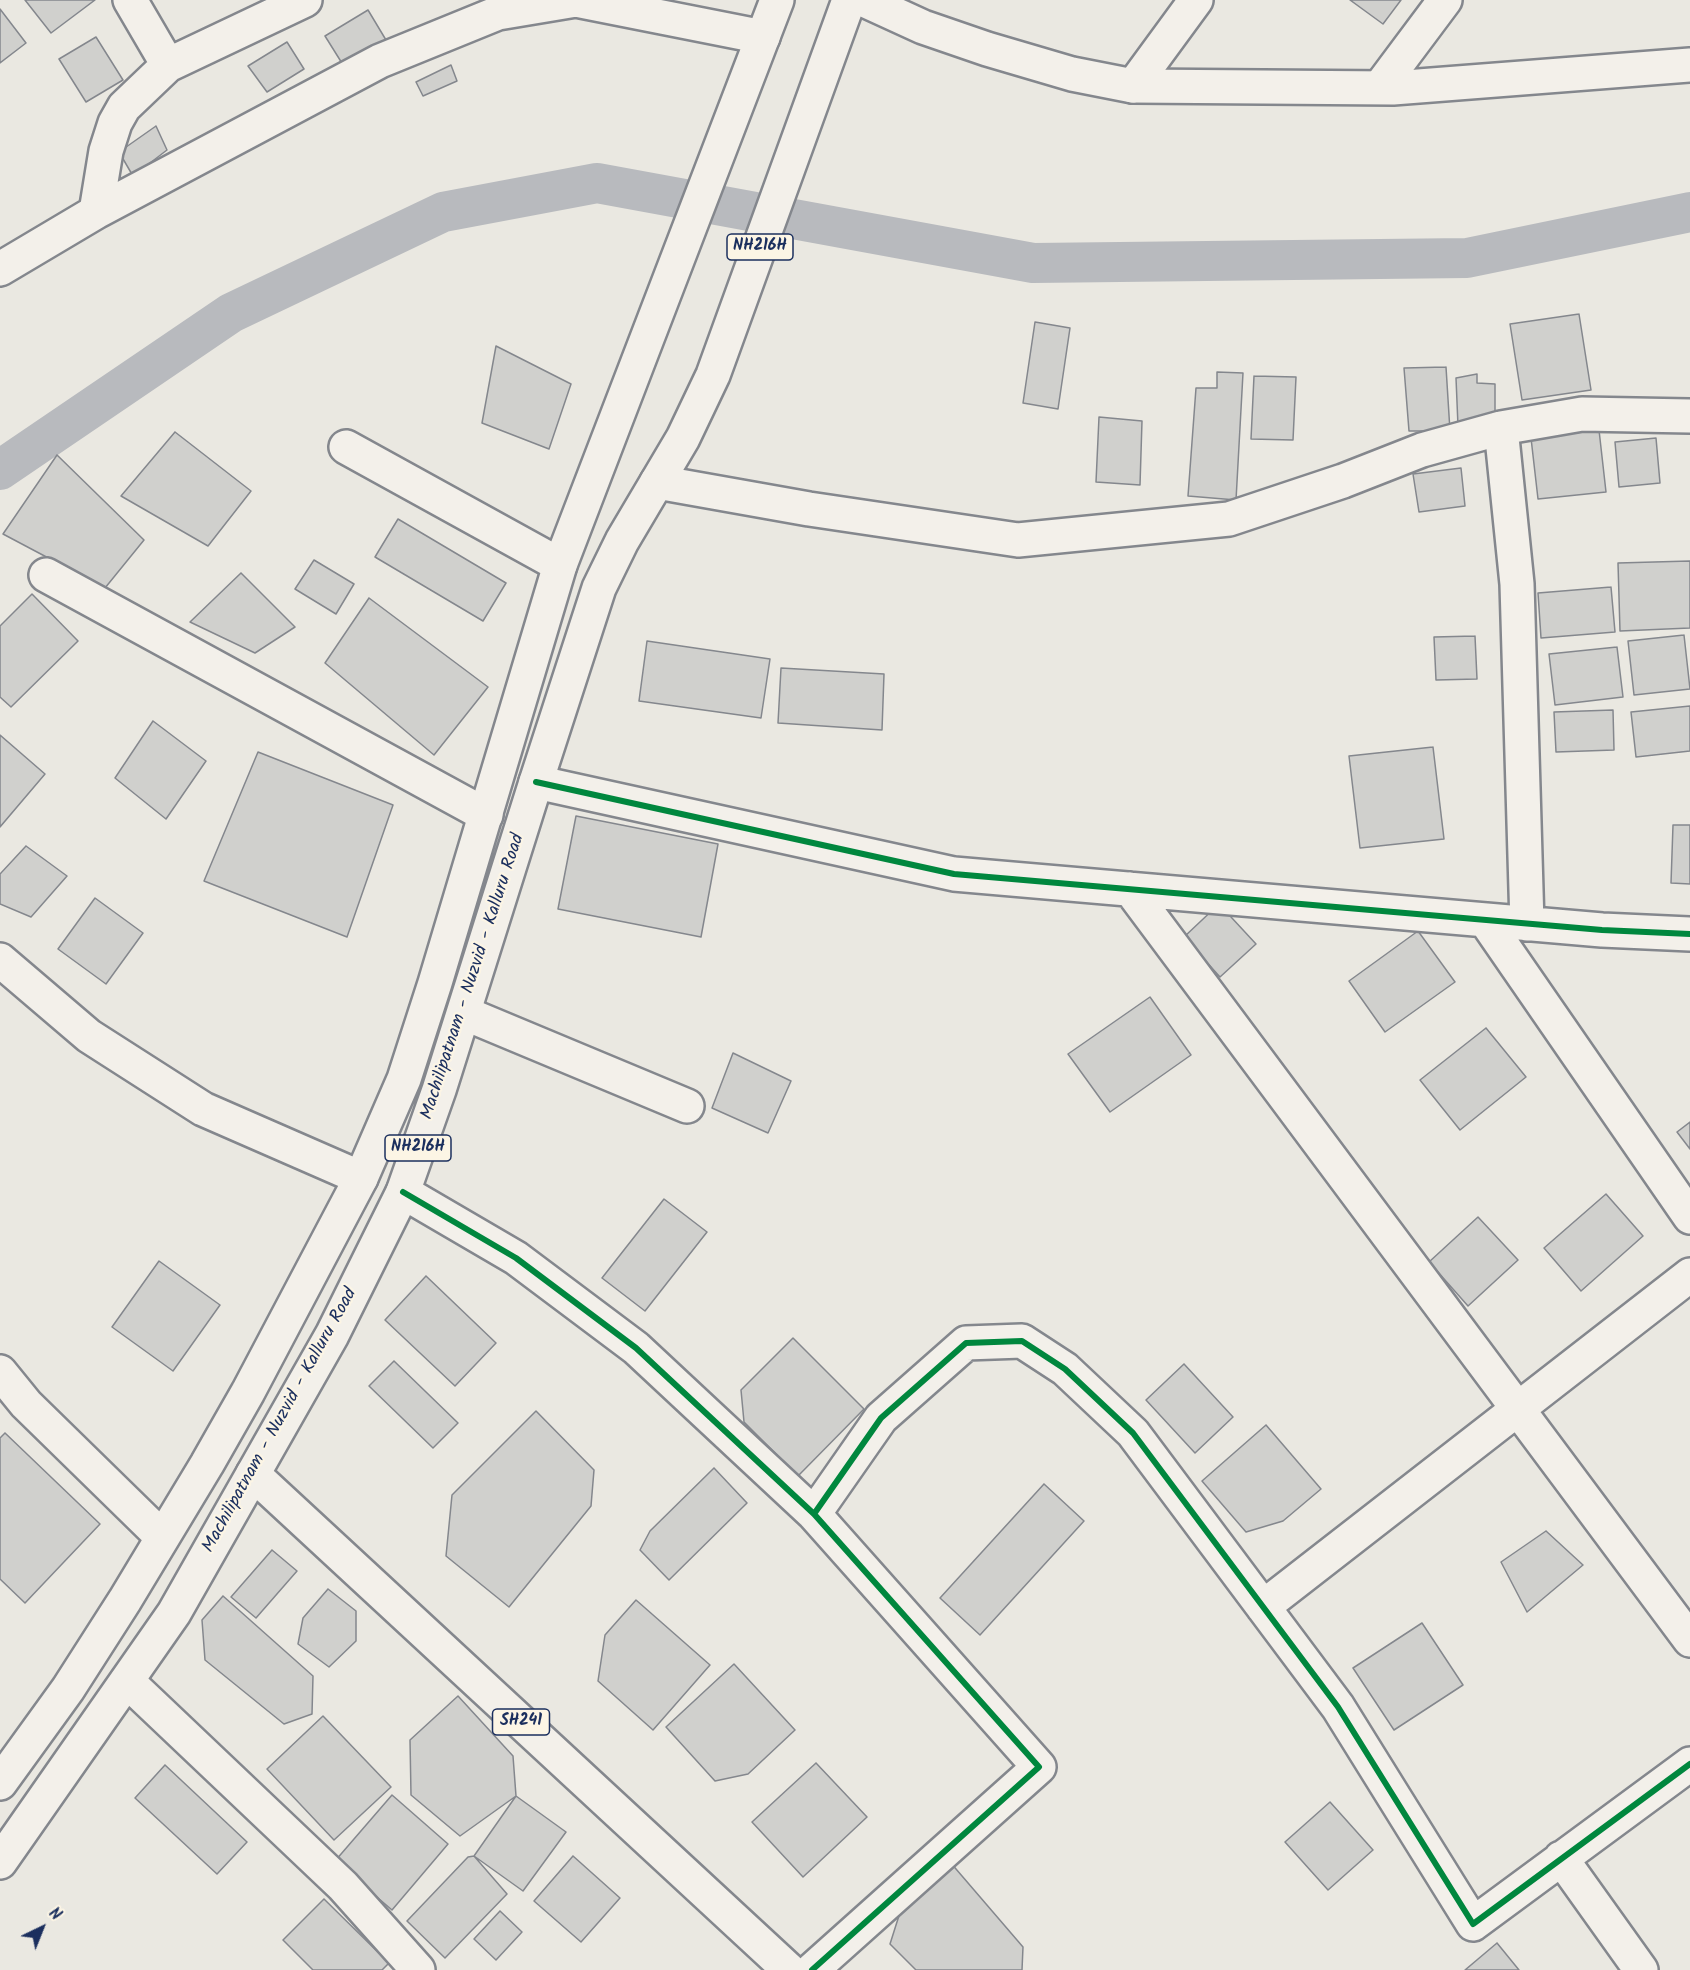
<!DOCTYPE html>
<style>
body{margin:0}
#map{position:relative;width:1690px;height:1970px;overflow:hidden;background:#eae8e1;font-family:Kalam,sans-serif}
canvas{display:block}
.north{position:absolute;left:12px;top:1898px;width:60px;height:60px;-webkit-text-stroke:4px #fcf5e5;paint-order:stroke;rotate:43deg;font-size:16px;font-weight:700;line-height:24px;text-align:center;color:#1b2f5e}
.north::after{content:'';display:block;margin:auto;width:21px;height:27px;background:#1b2f5e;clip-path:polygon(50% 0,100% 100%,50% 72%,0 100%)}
</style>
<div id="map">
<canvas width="1690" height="1970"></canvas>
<div class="north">N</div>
</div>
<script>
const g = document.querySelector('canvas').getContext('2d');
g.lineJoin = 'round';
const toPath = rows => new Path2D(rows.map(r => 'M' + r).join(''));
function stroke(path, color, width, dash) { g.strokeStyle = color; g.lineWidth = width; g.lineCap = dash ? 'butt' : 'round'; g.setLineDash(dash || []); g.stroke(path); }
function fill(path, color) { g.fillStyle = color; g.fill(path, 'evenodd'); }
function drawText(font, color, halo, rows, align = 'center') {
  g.font = font + ' Kalam,sans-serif'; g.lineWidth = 4.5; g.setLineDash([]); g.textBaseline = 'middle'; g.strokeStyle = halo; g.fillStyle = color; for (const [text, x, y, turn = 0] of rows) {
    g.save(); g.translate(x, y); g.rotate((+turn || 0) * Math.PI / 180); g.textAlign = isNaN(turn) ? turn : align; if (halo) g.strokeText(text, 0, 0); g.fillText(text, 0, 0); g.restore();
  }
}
stroke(toPath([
 [0,470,231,313,443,212,597,183,1033,263,1467,258,1690,212]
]), '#b8babe', 40);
const building = toPath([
 [25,0,95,0,51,33,25,0],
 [1350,0,1401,0,1383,24,1350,0],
 [0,9,26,43,0,63,0,9],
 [368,10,392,50,350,76,325,36,368,10],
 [96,37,123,80,86,102,59,59,96,37],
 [287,42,304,69,267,92,248,66,287,42],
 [451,65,457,81,423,96,416,82,451,65],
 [156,126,167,150,133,176,119,152,156,126],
 [1579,314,1591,390,1522,400,1510,324,1579,314],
 [1035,322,1070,328,1058,409,1023,403,1035,322],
 [496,346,571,384,549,449,482,423,496,346],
 [1446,367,1450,431,1409,431,1404,368,1446,367],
 [1217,372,1243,373,1236,500,1188,496,1196,388,1217,388,1217,372],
 [1477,374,1477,383,1495,384,1495,422,1458,426,1456,378,1477,374],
 [1254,376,1296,377,1293,440,1251,439,1254,376],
 [1099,417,1142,421,1140,485,1096,482,1099,417],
 [1599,430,1606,492,1538,499,1531,438,1599,430],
 [175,432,251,491,208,546,121,496,175,432],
 [1656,438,1660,483,1619,487,1615,442,1656,438],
 [57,455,144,540,105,588,3,534,57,455],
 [1461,468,1465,506,1419,512,1413,474,1461,468],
 [398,519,506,583,483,621,375,557,398,519],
 [314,560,354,584,336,614,295,589,314,560],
 [1690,561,1690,628,1620,631,1618,563,1690,561],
 [241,573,295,627,255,653,190,622,241,573],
 [1611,587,1615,632,1541,638,1538,593,1611,587],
 [32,594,78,641,11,707,0,697,0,626,32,594],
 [369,598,488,687,434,755,325,663,369,598],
 [1684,635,1690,689,1634,695,1628,641,1684,635],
 [1475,636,1477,679,1436,680,1434,637,1475,636],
 [647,641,770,659,761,718,639,701,647,641],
 [1617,647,1623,697,1555,705,1549,654,1617,647],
 [781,668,884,674,882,730,778,723,781,668],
 [1690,706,1690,751,1636,757,1631,712,1690,706],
 [1613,710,1614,750,1556,752,1554,712,1613,710],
 [153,721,206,761,166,819,115,778,153,721],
 [0,735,45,774,0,827,0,735],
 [1433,747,1444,839,1360,848,1349,756,1433,747],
 [258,752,393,805,347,937,204,881,258,752],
 [576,816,718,844,701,937,558,909,576,816],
 [1673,825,1690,825,1690,884,1671,883,1673,825],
 [26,846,67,876,31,917,0,904,0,874,26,846],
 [95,898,143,933,106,984,58,949,95,898],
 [1219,904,1256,944,1220,977,1184,937,1219,904],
 [1418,931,1455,982,1385,1032,1349,981,1418,931],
 [1150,997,1191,1055,1110,1112,1068,1054,1150,997],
 [1486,1028,1526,1077,1460,1130,1420,1080,1486,1028],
 [733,1053,791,1081,768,1133,712,1108,733,1053],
 [1690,1122,1690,1149,1677,1132,1690,1122],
 [1606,1194,1643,1236,1581,1291,1544,1248,1606,1194],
 [664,1199,707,1232,645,1311,602,1278,664,1199],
 [1478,1217,1518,1260,1468,1306,1429,1262,1478,1217],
 [159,1261,220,1305,173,1371,112,1327,159,1261],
 [426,1276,496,1343,455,1386,385,1320,426,1276],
 [793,1338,864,1409,798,1476,744,1422,741,1390,793,1338],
 [394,1361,458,1423,433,1448,369,1386,394,1361],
 [1184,1364,1233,1417,1195,1453,1146,1400,1184,1364],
 [536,1411,594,1470,591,1506,509,1607,446,1556,452,1495,536,1411],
 [1266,1425,1321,1489,1283,1521,1246,1532,1202,1481,1266,1425],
 [5,1433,100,1524,25,1603,0,1579,0,1438,5,1433],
 [714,1468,747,1503,669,1580,640,1550,650,1531,714,1468],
 [1044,1484,1084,1521,980,1635,940,1598,1044,1484],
 [1546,1531,1583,1565,1527,1612,1501,1562,1546,1531],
 [272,1550,297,1571,256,1618,231,1597,272,1550],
 [328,1589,356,1611,356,1641,329,1667,298,1644,303,1618,328,1589],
 [223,1596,313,1676,312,1714,284,1724,205,1660,202,1620,223,1596],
 [636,1600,710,1665,653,1730,598,1681,605,1635,636,1600],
 [1422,1623,1463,1685,1394,1730,1353,1668,1422,1623],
 [734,1664,795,1730,748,1774,715,1781,666,1727,734,1664],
 [458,1696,513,1756,516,1796,460,1836,411,1795,410,1740,458,1696],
 [323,1716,391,1787,334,1840,267,1769,323,1716],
 [816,1763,867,1817,803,1877,752,1822,816,1763],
 [165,1765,247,1842,217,1874,135,1798,165,1765],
 [392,1795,448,1844,392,1910,335,1861,392,1795],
 [516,1796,566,1832,523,1891,474,1856,516,1796],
 [1330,1802,1373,1850,1328,1890,1285,1842,1330,1802],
 [474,1856,507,1894,445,1958,407,1921,468,1857,474,1856],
 [573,1856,620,1898,581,1942,534,1901,573,1856],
 [950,1862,1023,1947,1022,1970,916,1970,890,1944,903,1903,950,1862],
 [324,1899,389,1963,382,1970,313,1970,283,1940,324,1899],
 [500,1911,522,1932,496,1960,474,1939,500,1911],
 [1497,1943,1519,1970,1465,1970,1497,1943]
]);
fill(building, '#d0d0cd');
stroke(building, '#84878d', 1.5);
const street = toPath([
 [130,0,168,65],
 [576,0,763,37],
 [1133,86,1196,0],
 [1380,87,1445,0],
 [96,212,106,151,115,123,124,107,168,65,305,0],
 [0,269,96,212,380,61,498,13,576,0],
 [1501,428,1517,584,1527,924],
 [346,447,560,565],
 [657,482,809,509,1018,540,1229,519,1343,481,1422,450,1501,428,1582,414,1690,416],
 [46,575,486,815],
 [536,782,954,874,1602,930,1690,934],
 [1130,889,1690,1640],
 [1485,920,1690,1217],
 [0,960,89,1036,203,1109,361,1178],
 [464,1013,687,1106],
 [403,1192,516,1258,636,1348,814,1514,1039,1767,812,1970],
 [0,1372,26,1404,162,1537],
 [814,1514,881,1418,966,1343,1022,1341,1065,1369,1133,1433,1338,1707,1473,1924,1690,1764],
 [1263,1607,1690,1275],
 [127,1681,343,1886,418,1970],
 [1561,1858,1641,1970]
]);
const secondary = toPath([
 [864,0,923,27,987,49,1072,74,1133,86,1393,88,1690,65]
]);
const primary = toPath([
 [253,1474,789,1970]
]);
const highway = toPath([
 [0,1783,68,1689,125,1600,207,1464,248,1392,361,1178,404,1079,435,983,560,565,777,0],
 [0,1862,174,1613,332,1335,403,1192,439,1090,536,782,599,588,622,541,683,438,713,375,849,0]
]);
stroke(street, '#84878d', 38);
stroke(secondary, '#84878d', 38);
stroke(primary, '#84878d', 38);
stroke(highway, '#84878d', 38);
stroke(street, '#f3f0ea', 33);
stroke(secondary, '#f3f0ea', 33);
stroke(primary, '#f3f0ea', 33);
stroke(highway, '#f3f0ea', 33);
stroke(toPath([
 [536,782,954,874,1602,930,1690,934],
 [403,1192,516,1258,636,1348,814,1514,1039,1767,812,1970],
 [814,1514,881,1418,966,1343,1022,1341,1065,1369,1133,1433,1338,1707,1473,1924,1690,1764]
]), '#00873e', 6);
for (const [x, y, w] of [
 [760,247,66],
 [418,1148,66],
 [521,1722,57]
]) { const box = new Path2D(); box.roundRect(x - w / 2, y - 13, w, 26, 4.5); g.fillStyle = '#fcf5e5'; g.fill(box); stroke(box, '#1b2f5e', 1.5); }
drawText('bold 16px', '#1b2f5e', null, [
 ["NH216H",760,247],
 ["NH216H",418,1148],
 ["SH241",521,1722]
]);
drawText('18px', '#1b2f5e', '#fcf5e5', [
 ["Machilipatnam - Nuzvid - Kalluru Road",474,977,-72],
 ["Machilipatnam - Nuzvid - Kalluru Road",281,1421,-61]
]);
</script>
